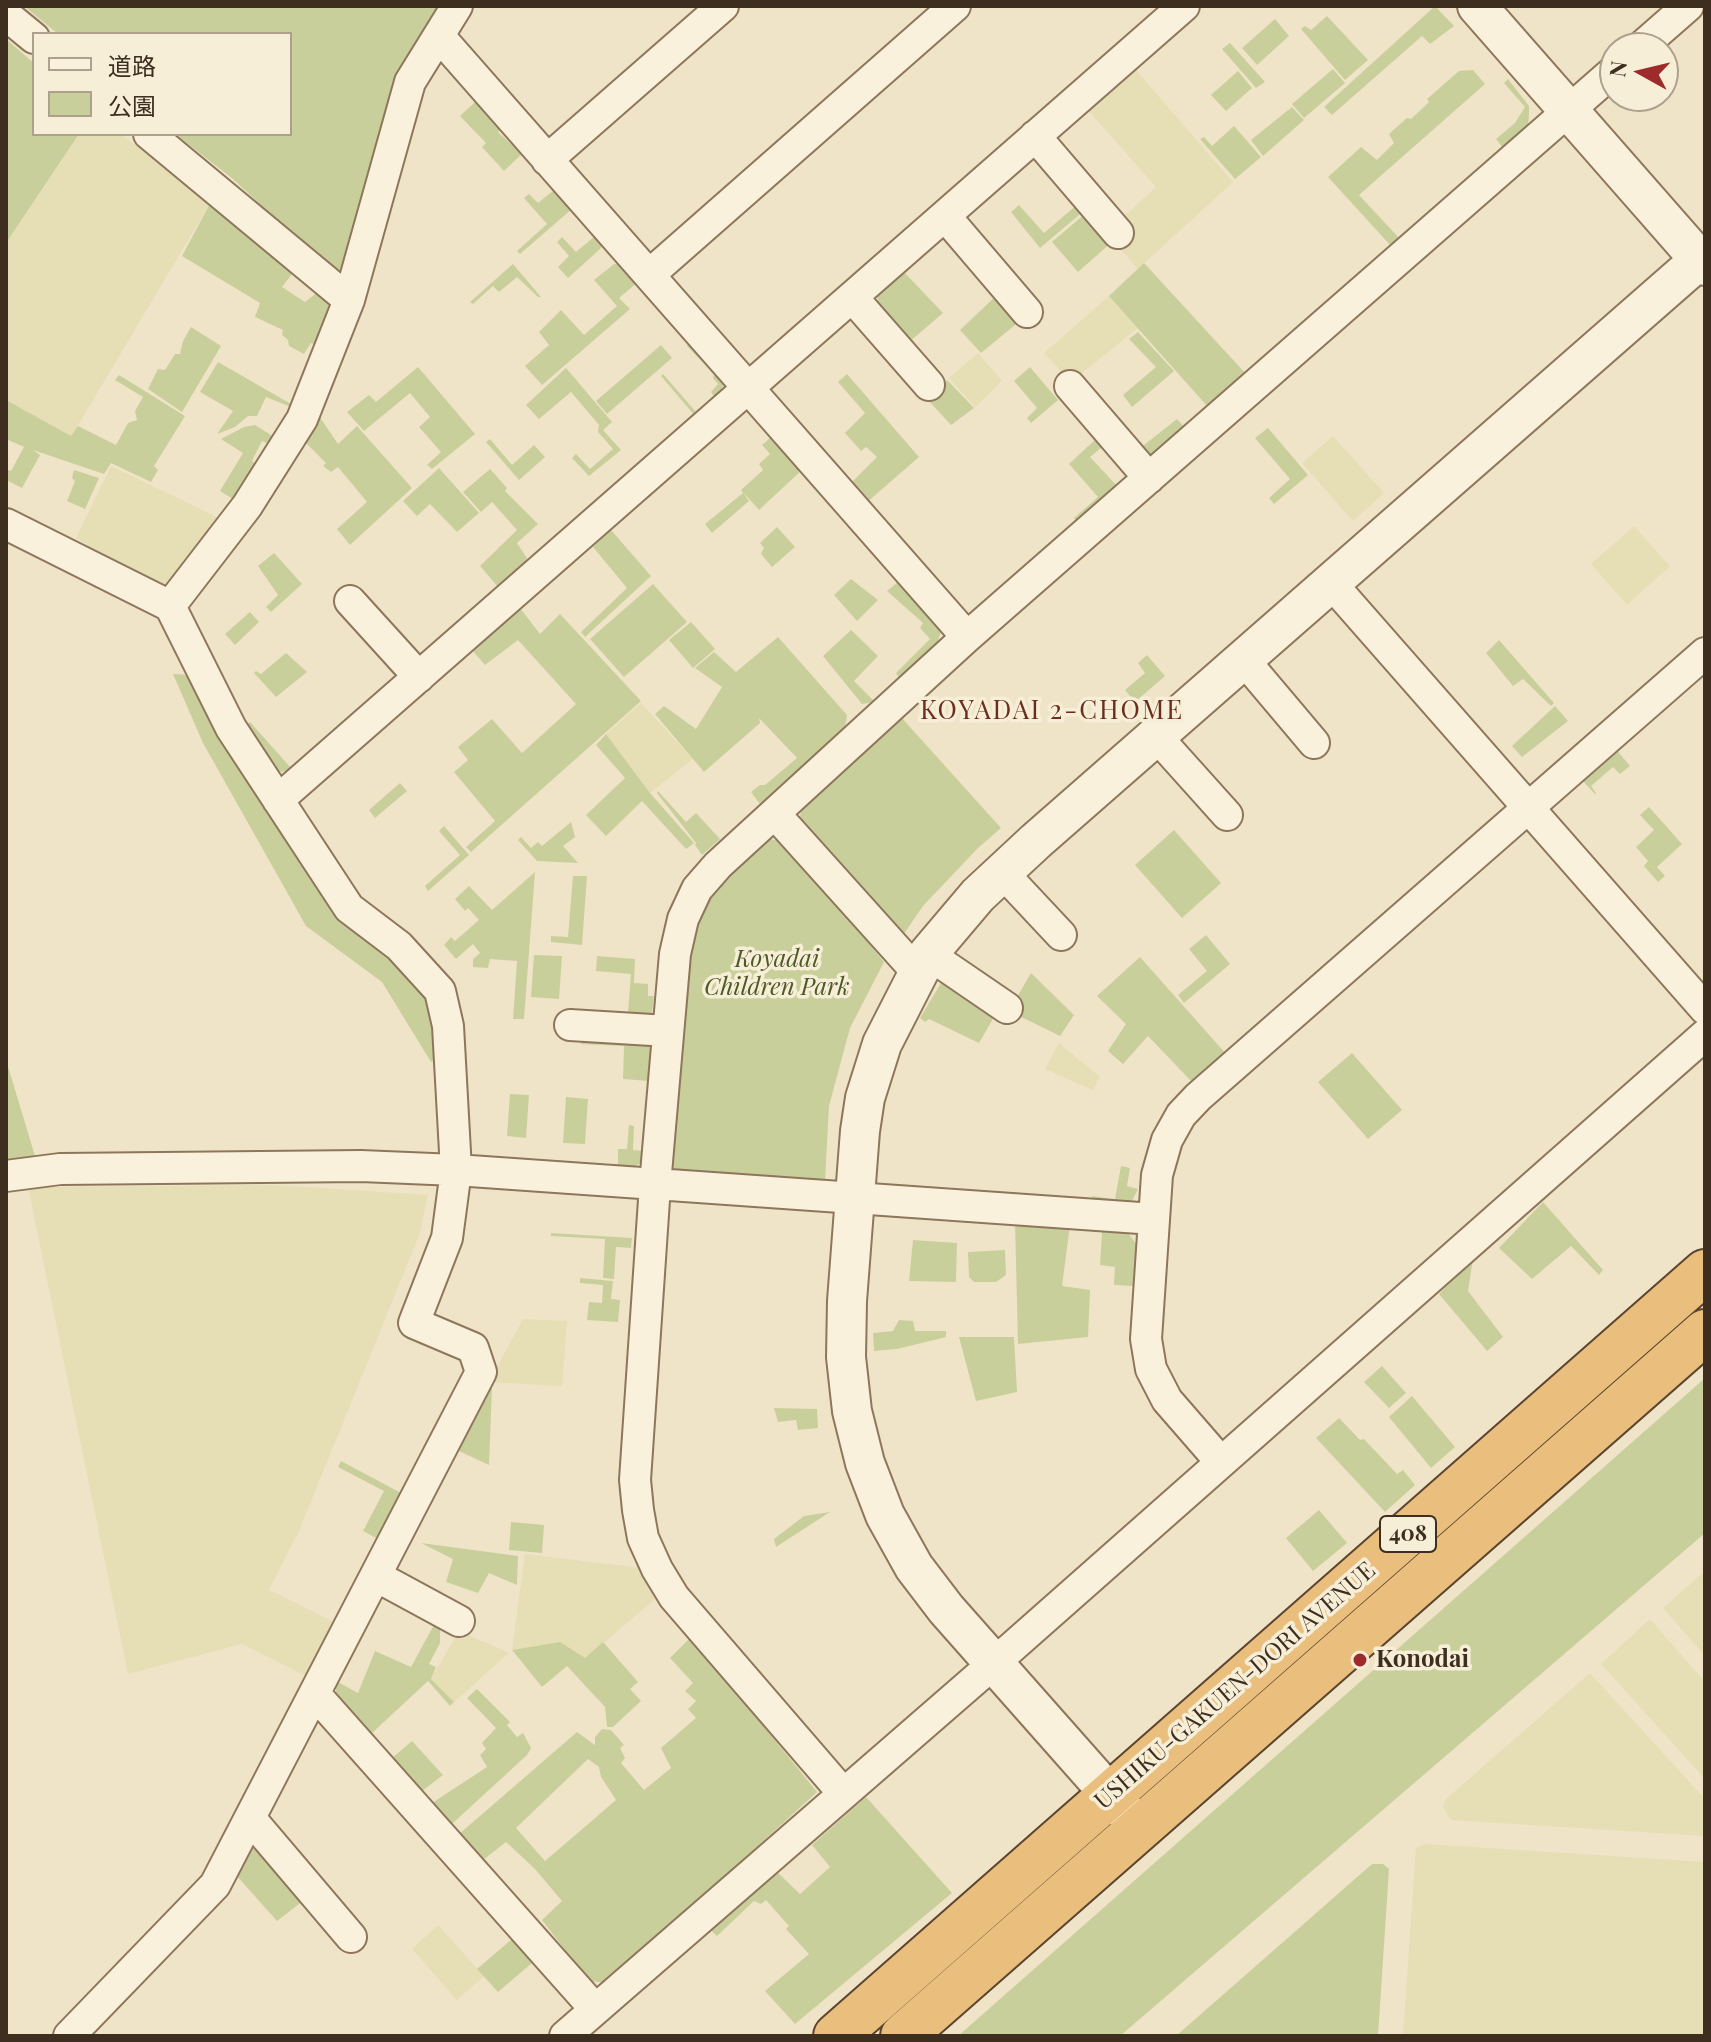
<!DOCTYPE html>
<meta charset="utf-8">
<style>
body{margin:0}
#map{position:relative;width:1711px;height:2042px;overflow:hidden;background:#f0e4c8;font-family:"Playfair Display","Noto Sans JP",serif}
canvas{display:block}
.frame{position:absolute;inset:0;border:8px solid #3d2e20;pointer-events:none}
.legend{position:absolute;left:32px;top:32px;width:260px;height:104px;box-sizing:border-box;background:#f7eed8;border:2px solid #ada18e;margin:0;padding:10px 14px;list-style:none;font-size:24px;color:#3d2e20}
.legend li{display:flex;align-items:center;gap:16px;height:40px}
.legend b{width:40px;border:2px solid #ada18e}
.north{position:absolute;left:1599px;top:32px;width:80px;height:80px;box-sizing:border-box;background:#f7eed8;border:2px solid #ada18e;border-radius:50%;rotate:278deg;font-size:22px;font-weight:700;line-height:32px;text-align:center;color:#3d2e20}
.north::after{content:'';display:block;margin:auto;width:28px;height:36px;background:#9e2a2b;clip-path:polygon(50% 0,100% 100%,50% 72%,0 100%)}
</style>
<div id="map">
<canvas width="1711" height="2042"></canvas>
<div class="frame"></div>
<ul class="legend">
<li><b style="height:10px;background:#faf1dc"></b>道路</li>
<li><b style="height:22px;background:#c9cf9b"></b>公園</li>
</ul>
<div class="north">N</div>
</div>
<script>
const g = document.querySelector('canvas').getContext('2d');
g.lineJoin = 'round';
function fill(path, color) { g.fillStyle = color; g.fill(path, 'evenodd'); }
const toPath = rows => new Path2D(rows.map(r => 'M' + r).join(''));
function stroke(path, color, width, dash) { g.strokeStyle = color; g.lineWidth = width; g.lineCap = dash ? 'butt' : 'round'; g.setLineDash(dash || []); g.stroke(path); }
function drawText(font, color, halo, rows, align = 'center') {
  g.font = font + ' "Playfair Display",serif'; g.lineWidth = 7; g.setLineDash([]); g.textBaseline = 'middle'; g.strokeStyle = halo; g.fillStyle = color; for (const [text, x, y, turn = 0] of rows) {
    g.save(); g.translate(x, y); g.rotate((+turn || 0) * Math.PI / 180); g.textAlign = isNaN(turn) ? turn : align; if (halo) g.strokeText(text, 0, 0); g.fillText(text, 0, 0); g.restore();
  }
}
fill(toPath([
 [1135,69,1233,182,1138,269,1115,243,1119,221,1156,187,1088,110],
 [79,134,120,134,212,200,71,437,6,400,6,243],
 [1109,296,1138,328,1071,382,1044,353],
 [978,353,1002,381,975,407,949,378],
 [1333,436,1384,493,1353,521,1302,463],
 [111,466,223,520,166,586,138,576,76,538],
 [1634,526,1670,566,1627,605,1591,564],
 [641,703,693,759,650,793,606,734],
 [1059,1043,1100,1077,1093,1090,1045,1069],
 [275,1185,428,1195,420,1233,299,1531,269,1590,337,1624,308,1677,242,1644,128,1674,28,1187],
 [523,1319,567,1321,562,1386,489,1382],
 [525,1554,641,1568,662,1593,585,1659,560,1642,512,1650],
 [1705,1571,1705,1656,1663,1608],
 [1650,1619,1705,1682,1705,1779,1601,1664],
 [459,1631,509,1653,454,1702,431,1679],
 [1590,1673,1705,1799,1705,1836,1451,1820,1443,1807,1446,1799],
 [1425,1844,1705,1862,1705,2036,1403,2036,1416,1848],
 [438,1925,484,1976,457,2000,412,1949]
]), '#e6deb5');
fill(toPath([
 [24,6,442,6,345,266,333,273,233,179,175,134,290,134,290,34,58,34],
 [1435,6,1454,26,1430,44,1422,36,1332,115,1324,107],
 [1327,16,1368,60,1345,80,1301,29,1305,26,1311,30],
 [1275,19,1289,36,1257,65,1242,48],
 [6,39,34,63,34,134,79,134,6,243],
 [1230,43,1265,82,1256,88,1222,49],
 [1333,69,1345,83,1304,118,1292,104],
 [1473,70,1485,84,1359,195,1400,239,1391,246,1328,177,1361,147,1377,160,1394,143,1389,134,1407,118,1411,119,1429,102,1427,99,1459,71],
 [1238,71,1252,88,1226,111,1211,95],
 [1508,79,1529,106,1529,115,1528,126,1503,148,1496,139,1515,123,1525,107,1504,83],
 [475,102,501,128,498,132,522,154,504,171,482,147,486,143,460,116],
 [1292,107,1304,120,1263,156,1251,140],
 [1234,126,1261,157,1235,179,1200,139,1204,137,1212,146],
 [554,190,572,209,520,254,517,251,547,224,524,198,529,194,538,203],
 [212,200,290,265,292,274,282,287,305,302,319,291,327,295,330,308,317,345,311,343,304,354,289,346,288,340,282,335,283,330,255,317,260,303,182,256],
 [1079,203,1085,210,1040,248,1011,212,1019,205,1044,233],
 [1087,212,1113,241,1078,272,1052,242],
 [595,236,601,244,601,248,568,278,558,267,569,256,557,242,562,237,576,252],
 [1144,263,1247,375,1208,407,1109,296],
 [513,264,541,297,538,297,517,277,499,292,493,286,473,304,470,302],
 [614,264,621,264,638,282,619,298,630,309,542,385,525,366,549,345,539,332,561,310,584,335,617,306,594,280],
 [905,273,943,313,908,343,877,310,878,294],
 [996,296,1020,321,981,353,960,330],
 [191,327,221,346,182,412,148,389,158,369,165,370,175,354,180,354,183,341],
 [1138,332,1174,371,1132,407,1123,395,1156,367,1129,339],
 [689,343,724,380,721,395,696,417,661,376,663,374,696,412,714,396,711,392,718,384,713,378,714,374,687,346],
 [661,345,672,358,607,414,596,401],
 [218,362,291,404,291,407,266,397,257,416,248,416,235,427,217,434,233,411,200,392],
 [418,367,475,434,432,469,427,465,441,452,419,427,430,417,410,393,364,431,347,412,369,395,376,402],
 [1030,367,1058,400,1031,423,1027,418,1037,408,1014,381],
 [566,368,612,422,603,430,621,450,589,476,572,458,576,454,590,469,613,449,598,432,599,425,571,392,539,419,526,405],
 [847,374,919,457,865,504,849,485,877,457,866,447,861,451,845,433,865,413,838,382],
 [119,375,185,416,154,466,158,470,151,482,111,463,104,474,33,450,40,455,22,488,6,480,6,474,8,470,11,471,24,447,6,439,6,400,71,436,78,426,116,445,128,423,137,420,135,411,143,397,115,380],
 [947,380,974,408,951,425,926,398],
 [319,416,338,444,357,426,412,488,350,545,337,529,367,502,338,467,331,472,323,466,326,463,306,443],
 [1177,419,1186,429,1154,455,1144,455,1139,449],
 [255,425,274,437,269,444,262,441,252,461,259,467,233,499,220,491,243,453,221,439,244,427],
 [1268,428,1308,475,1274,504,1269,498,1290,479,1255,438],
 [772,436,802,470,759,510,743,492,749,501,712,533,705,524,743,493,741,490,763,470,759,464,770,454,762,445],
 [1099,436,1107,443,1090,457,1119,488,1077,522,1074,518,1098,497,1069,464],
 [490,439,512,465,534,445,545,457,519,480,486,442],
 [439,468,479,513,457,532,430,504,417,516,403,501],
 [490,469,507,488,505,491,538,524,517,543,530,563,499,588,480,566,517,530,492,502,481,512,463,492],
 [74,470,99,478,85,509,67,501,75,481,72,478],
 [777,527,795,547,772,567,761,554,764,548,760,543],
 [611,530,651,576,585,637,581,632,627,588,593,547],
 [274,553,302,584,271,612,266,607,278,595,258,566],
 [851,579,878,600,857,621,834,595],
 [898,582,942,628,937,644,900,679,896,673,930,639,920,628,923,623,887,591],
 [653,584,687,622,624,677,590,639],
 [520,608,540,634,560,614,641,701,471,852,466,847,495,821,454,772,468,760,458,747,492,719,522,753,576,704,518,640,485,665,472,650],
 [250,612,259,622,235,645,225,634],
 [691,622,715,649,693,668,669,640],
 [851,630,878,656,854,681,875,702,862,704,823,656],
 [778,637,847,715,845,728,760,804,751,792,760,785,765,785,797,758,759,718,760,723,704,772,655,714,664,706,696,729,722,687,695,668,714,652,736,672],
 [1499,640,1554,703,1551,706,1523,679,1513,686,1486,653],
 [286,653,307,672,276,697,254,673,256,671,261,674],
 [1147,655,1165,676,1135,702,1125,690,1145,673,1138,663],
 [173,674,192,675,221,740,338,916,393,963,430,1004,436,1058,431,1062,382,982,306,926,203,743],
 [1555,706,1568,721,1522,757,1512,746],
 [901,717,1001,828,977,849,923,906,901,938,800,820,801,807],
 [250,722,291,768,289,770,281,772,275,770,247,724],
 [606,734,650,793,694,843,686,849,642,801,606,836,586,815,625,778,596,745],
 [1615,748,1630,766,1620,774,1613,767,1591,786,1596,793,1595,794,1581,779],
 [400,783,407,791,375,818,369,810],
 [658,791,686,822,696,813,720,839,702,855,695,845,696,843,657,793],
 [1649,807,1682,844,1657,867,1665,876,1658,882,1644,866,1648,861,1636,847,1654,830,1640,815],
 [571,822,575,837,563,846,578,863,537,861,518,840,521,837,531,848,538,842,542,846],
 [444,826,469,855,428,891,425,886,460,855,439,831],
 [1174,830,1221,883,1182,918,1135,865],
 [767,838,787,843,884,962,850,1028,829,1106,825,1181,677,1172,668,1160,688,948,699,913,720,885],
 [535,872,524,1019,513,1019,517,961,490,959,488,968,473,967,473,959,480,953,473,944,456,959,444,945,451,937,455,941,479,920,468,908,465,911,455,899,469,886,492,910],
 [573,876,587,876,582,945,551,942,551,936,568,937],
 [1206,935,1230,964,1184,1003,1178,995,1207,971,1189,949],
 [534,955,562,956,559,999,531,997],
 [597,956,635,959,634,983,648,984,648,996,654,996,652,1014,628,1012,631,974,596,971],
 [1140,957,1227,1055,1193,1083,1148,1036,1123,1064,1108,1051,1126,1024,1097,996],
 [1031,973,1074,1015,1060,1036,1009,1011],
 [944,978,998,1010,979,1043,929,1019,925,1022,920,1018],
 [582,1039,651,1043,649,1081,623,1079,624,1046,581,1044],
 [1352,1053,1402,1110,1368,1139,1318,1082],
 [6,1057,7,1063,35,1156,6,1159],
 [510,1094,529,1095,526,1138,507,1136],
 [566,1097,588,1099,585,1144,563,1143],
 [629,1125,634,1126,633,1150,645,1151,645,1160,631,1169,613,1168,613,1164,618,1164,618,1149,627,1149],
 [1121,1166,1130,1168,1127,1186,1138,1189,1132,1201,1125,1204,1092,1201,1092,1196,1115,1199],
 [1543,1202,1603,1270,1599,1275,1571,1246,1532,1279,1499,1248],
 [1015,1221,1070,1225,1062,1286,1090,1290,1088,1337,1018,1344],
 [1102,1232,1128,1233,1137,1245,1133,1286,1114,1285,1115,1267,1100,1265],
 [551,1233,632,1238,631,1248,616,1247,614,1279,603,1278,605,1239,551,1236],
 [913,1240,957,1243,956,1282,909,1281],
 [1005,1250,1006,1275,996,1282,974,1282,969,1277,968,1252],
 [1473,1259,1468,1291,1503,1337,1487,1351,1439,1294],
 [580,1278,613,1281,611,1299,620,1300,618,1322,587,1320,589,1302,602,1303,603,1285,580,1283],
 [899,1320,913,1321,915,1331,946,1331,946,1337,897,1349,874,1351,873,1333,893,1331],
 [959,1337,1014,1337,1017,1392,976,1401],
 [1382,1366,1406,1393,1389,1408,1364,1382],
 [1705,1378,1705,1533,1120,2036,958,2036],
 [487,1387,492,1388,489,1465,457,1450],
 [1412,1396,1455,1447,1431,1468,1389,1417],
 [774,1408,817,1409,818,1428,798,1430,796,1420,778,1422],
 [1339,1418,1360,1440,1364,1439,1397,1474,1403,1470,1415,1485,1385,1512,1316,1438],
 [341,1461,403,1494,378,1539,363,1531,384,1491,338,1467],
 [1319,1510,1347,1543,1313,1571,1286,1538],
 [830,1512,776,1547,774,1539,804,1516],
 [511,1522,544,1525,542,1553,509,1550],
 [421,1543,518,1556,517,1585,489,1573,478,1593,446,1582,453,1559],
 [435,1623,440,1628,440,1643,429,1664,436,1667,431,1679,454,1702,450,1706,428,1681,371,1734,336,1694,336,1681,358,1693,375,1651,411,1667],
 [691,1637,817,1792,608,1983,589,1981,542,1920,562,1901,535,1869,506,1842,483,1860,458,1835,577,1732,595,1745,595,1737,602,1729,611,1730,624,1745,620,1748,625,1758,621,1763,644,1790,671,1768,661,1748,696,1718,688,1709,696,1701,685,1691,693,1683,670,1658],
 [588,1759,599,1767,601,1777,616,1800,545,1861,516,1828],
 [560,1642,585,1658,603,1642,638,1682,630,1689,641,1701,613,1727,607,1727,605,1707,567,1666,542,1687,512,1650],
 [477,1689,510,1722,507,1725,517,1737,523,1733,531,1748,527,1755,452,1824,432,1803,487,1767,480,1755,486,1749,482,1743,496,1728,467,1698],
 [412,1741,443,1775,422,1791,392,1758],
 [866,1797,952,1893,795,2024,765,1991,809,1954,786,1929,789,1926,766,1900,761,1904,754,1901,717,1936,708,1928,776,1871,800,1894,830,1867,812,1845],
 [252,1846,263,1849,308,1897,277,1921,236,1875],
 [1372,1864,1383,1864,1389,1869,1378,2036,1176,2036],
 [512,1939,532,1963,498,1992,477,1969]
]), '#c9cf9b');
const minor = toPath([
 [6,15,34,38],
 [439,36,967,637],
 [1640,48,1688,6],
 [149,134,349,300],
 [1035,136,1118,233],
 [547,160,723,6],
 [945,216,1027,312],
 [649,275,955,6],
 [852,297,929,385],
 [1070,386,1149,478],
 [6,524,170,606,231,728,349,908,399,946,440,991,448,1026,456,1170,447,1238,414,1323,473,1348,481,1372,215,1885,69,2036],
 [1331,583,1705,1009],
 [350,601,419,677],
 [170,606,247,506,302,419,349,300,410,82,457,6],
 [1244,660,1314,743],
 [1157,737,1227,815],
 [278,800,1184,6],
 [775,814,917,972],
 [1002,872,1061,935],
 [928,954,1007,1008],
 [570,1025,668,1031],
 [6,1176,60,1169,361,1166,456,1170,1154,1219],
 [1220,1461,1167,1400,1151,1369,1146,1339,1157,1175,1167,1140,1181,1115,1198,1097,1705,653],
 [376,1576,459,1621],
 [315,1694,595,2009],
 [843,1793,674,1597,657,1569,643,1538,638,1510,635,1480,655,1185,675,954,683,919,697,889,718,865,967,637,1615,70],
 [250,1818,351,1937],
 [565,2036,993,1664,1705,1035]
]);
const tertiary = toPath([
 [1477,6,1705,266],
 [1130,1817,946,1609,914,1567,885,1515,865,1463,852,1411,846,1357,847,1301,860,1131,865,1098,882,1044,928,954,978,895,1036,841,1705,255]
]);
const trunk = toPath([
 [836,2036,1705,1272],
 [903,2036,1705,1332]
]);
stroke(minor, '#8d765c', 34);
stroke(tertiary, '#8d765c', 42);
stroke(trunk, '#5b4430', 48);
stroke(minor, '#faf1dc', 30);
stroke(tertiary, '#faf1dc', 38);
stroke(trunk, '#eabe7c', 44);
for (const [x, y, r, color] of [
 [1360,1660,8,"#9e2a2b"]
]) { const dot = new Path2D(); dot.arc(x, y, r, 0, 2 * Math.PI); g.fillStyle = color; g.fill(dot); stroke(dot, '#f7eed8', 3); }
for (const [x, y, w] of [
 [1408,1534,56]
]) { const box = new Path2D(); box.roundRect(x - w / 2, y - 18, w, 36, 6); g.fillStyle = '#f7eed8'; g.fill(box); stroke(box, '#3d2e20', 2); }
drawText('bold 22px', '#3d2e20', null, [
 ["408",1408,1534]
]);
drawText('italic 24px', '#4d5a26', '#f7eed8', [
 ["Koyadai",777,960],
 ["Children Park",777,988]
]);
drawText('bold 24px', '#3d2e20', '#f7eed8', [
 ["Konodai",1376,1660]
], 'left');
drawText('24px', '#3d2e20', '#f7eed8', [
 ["USHIKU-GAKUEN-DORI AVENUE",1235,1686,-41]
]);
g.letterSpacing = '2px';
drawText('26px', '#6b2e1e', '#f7eed8', [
 ["KOYADAI 2-CHOME",1052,711]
]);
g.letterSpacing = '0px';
</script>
